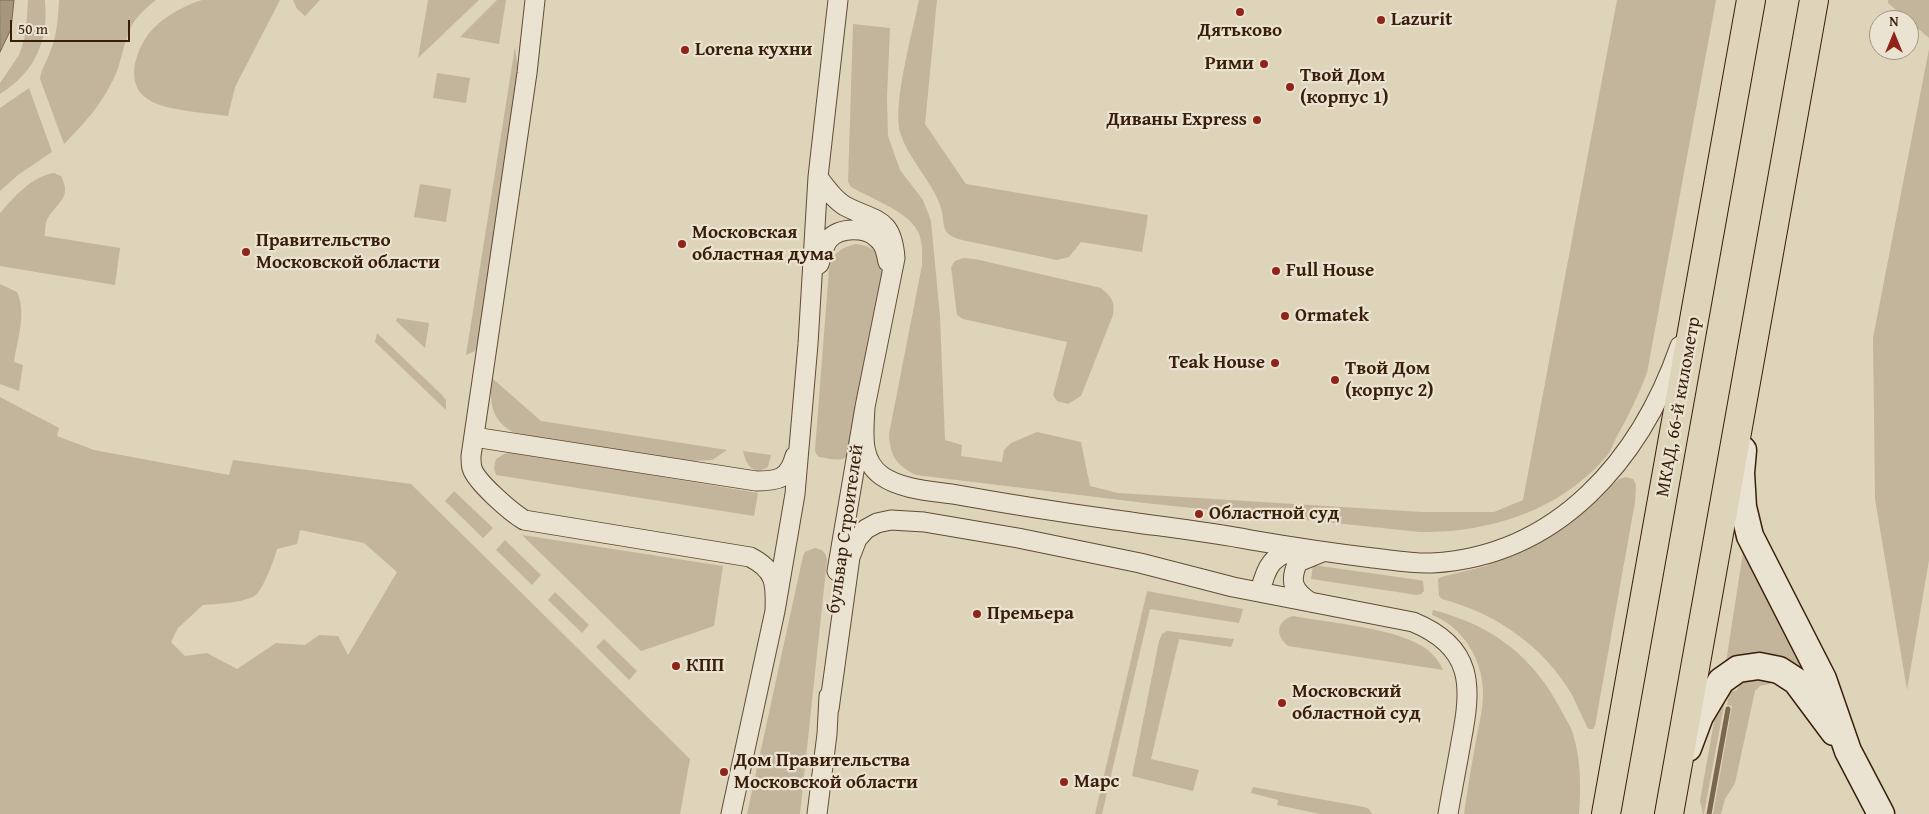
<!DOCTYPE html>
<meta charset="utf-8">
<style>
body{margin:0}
#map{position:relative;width:1929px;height:814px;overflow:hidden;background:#ded4ba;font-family:"Gentium Book Plus",serif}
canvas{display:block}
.north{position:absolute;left:1869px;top:10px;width:50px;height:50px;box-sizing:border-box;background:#eae3d2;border:1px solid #a49481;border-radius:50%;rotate:0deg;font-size:14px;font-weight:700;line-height:20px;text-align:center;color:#3a1e08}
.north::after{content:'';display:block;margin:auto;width:18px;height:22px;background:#8f2418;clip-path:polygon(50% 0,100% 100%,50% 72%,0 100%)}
.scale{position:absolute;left:10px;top:20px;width:120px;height:22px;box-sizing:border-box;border:2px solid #3a1e08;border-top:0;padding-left:6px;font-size:15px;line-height:18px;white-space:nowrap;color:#3a1e08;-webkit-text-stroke:4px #eae3d2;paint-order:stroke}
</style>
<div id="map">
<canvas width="1929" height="814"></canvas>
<div class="north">N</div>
<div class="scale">50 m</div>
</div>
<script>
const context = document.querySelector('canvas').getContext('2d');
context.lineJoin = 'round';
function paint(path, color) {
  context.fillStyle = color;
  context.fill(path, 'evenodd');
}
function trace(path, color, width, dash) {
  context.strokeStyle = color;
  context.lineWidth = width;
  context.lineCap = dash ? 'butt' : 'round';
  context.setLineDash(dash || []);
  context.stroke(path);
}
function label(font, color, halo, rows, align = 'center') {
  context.font = font + ' "Gentium Book Plus",serif';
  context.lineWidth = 4.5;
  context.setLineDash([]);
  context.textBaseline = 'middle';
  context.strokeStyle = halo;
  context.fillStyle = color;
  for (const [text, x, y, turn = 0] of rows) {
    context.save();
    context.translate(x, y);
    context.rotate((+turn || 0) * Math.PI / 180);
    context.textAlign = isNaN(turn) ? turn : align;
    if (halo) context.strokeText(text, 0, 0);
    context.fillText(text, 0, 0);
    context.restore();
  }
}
const green = new Path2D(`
 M 28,0 L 45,0 L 45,2 C 49,41 34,73 0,94 L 0,83 L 19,55 L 23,43 L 26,31 Z
 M 59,0 L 156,0 C 147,7 138,15 132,25 C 123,42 122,63 113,80 C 101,105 84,124 64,144 L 40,79 C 41,68 47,62 50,52 C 57,36 58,18 59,0 Z
 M 202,0 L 280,0 L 235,87 L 228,116 C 208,113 166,111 149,100 C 121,83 138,41 158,24 C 171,13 186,5 202,0 Z
 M 293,0 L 320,0 L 305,16 L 297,9 Z
 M 428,0 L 479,0 L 418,58 Z
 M 497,0 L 506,0 L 499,44 L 460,37 Z
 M 919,0 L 937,0 L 925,124 L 966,184 L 1148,215 L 1142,252 L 1081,242 L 1069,257 L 1057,260 L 962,240 C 937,233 947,224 940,205 C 932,182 909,159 901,135 C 891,108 913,31 919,0 Z
 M 1617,0 L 1716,0 L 1647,373 C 1638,396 1628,417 1616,438 C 1613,445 1610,453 1605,458 C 1559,511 1488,533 1420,532 L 1145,503 L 916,475 C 896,465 890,456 889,434 L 922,265 C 922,255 923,244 919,234 C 912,213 870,198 851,187 L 848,182 L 853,24 L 890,28 L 887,98 L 888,136 L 900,170 L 923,200 L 931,221 L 940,317 L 945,440 L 962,445 L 961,456 L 1002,462 L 1004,450 L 1011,443 L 1037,432 L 1081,442 L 1090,486 L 1118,493 L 1422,512 L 1494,512 L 1523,500 Z
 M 1888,0 L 1929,0 L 1929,38 L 1888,3 Z
 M 515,47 L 519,76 L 478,341 L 475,351 L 466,355 Z
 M 1929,49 L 1929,560 L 1907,690 L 1875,499 L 1873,338 Z
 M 437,73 L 470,78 L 466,103 L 433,98 Z
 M 29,88 L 52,152 L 18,175 L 0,191 L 0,108 Z
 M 54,173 L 61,176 C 74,201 52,204 46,223 C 45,227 45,232 45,236 L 120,248 L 115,285 L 0,266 L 0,213 C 14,197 32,176 54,173 Z
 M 420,184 L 451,189 L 446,222 L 414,217 Z
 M 856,244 C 876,247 880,253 882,272 L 849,453 C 845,464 828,458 819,457 L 816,454 L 815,450 L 829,269 C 833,253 840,248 856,244 Z
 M 963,258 L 975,259 L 1101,288 C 1112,297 1115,302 1113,315 L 1081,396 L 1068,404 L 1057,401 L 1053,395 L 1067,342 L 963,319 L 957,315 L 951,267 L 955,261 Z
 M 0,284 L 17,292 C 27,313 17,340 14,362 L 23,365 L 19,391 L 0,384 Z
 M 397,318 L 429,323 L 425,348 L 396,321 Z
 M 377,333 L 442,395 L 446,400 L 446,410 L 375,342 Z
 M 492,378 L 541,421 L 727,450 L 712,460 L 691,461 L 519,435 C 492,423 489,406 492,378 Z
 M 0,397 L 59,428 L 57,436 L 94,450 L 229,475 L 233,460 L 411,484 L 690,759 L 680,814 L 0,814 ZM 300,530 L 364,543 L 397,572 L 348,655 L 338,636 L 319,635 L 305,645 L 276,643 L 237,669 L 207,653 L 185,656 L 171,642 L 178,628 L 203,605 C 216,604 244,603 256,595 C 264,587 274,560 277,549 L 297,544 Z
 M 743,451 L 771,455 L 768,467 C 753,476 746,465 743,451 Z
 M 514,452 L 758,493 L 754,516 L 496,475 L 494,468 L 496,459 L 504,454 Z
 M 1626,477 L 1633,479 L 1636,485 L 1635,502 L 1595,726 L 1593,729 L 1589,729 L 1587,727 C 1582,716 1577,705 1572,695 C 1544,646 1495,613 1442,599 L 1439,596 L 1438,579 L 1441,577 L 1486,566 L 1545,538 L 1589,508 L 1619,479 Z
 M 454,491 L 493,528 L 483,538 L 445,501 Z
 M 522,535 L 723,566 L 714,626 L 641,651 Z
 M 505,540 L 541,575 L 532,585 L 496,550 Z
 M 1744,546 L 1813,679 C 1781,656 1765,644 1726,662 Z
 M 815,548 C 823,550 826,552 827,560 L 800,814 L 747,814 L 803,556 L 805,552 Z
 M 1313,565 L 1419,580 L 1423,581 L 1424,591 L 1421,594 L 1417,595 L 1311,579 Z
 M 1147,591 L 1243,609 L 1239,623 L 1150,609 L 1102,814 L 1095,814 Z
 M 555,592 L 589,625 L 582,633 L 548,600 Z
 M 1433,610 C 1492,625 1533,656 1561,710 C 1565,718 1571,726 1573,734 C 1581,760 1581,787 1579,814 L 1464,814 C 1467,791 1471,769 1475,746 C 1478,729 1483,711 1483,693 C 1483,660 1463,627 1432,615 Z
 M 1293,616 C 1330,623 1388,627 1420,645 C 1430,650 1439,660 1443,670 L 1288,646 C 1275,635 1276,621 1293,616 Z
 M 1167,631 L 1234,639 L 1231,647 L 1179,639 L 1151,759 L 1199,770 L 1193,791 L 1132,776 L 1159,641 L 1162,634 Z
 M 604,639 L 637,671 L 629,680 L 596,647 Z
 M 1771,676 L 1770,684 L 1760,686 L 1755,691 L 1735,783 L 1725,799 L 1721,814 L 1713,814 L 1732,706 L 1727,705 L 1730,690 L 1736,691 L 1745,677 Z
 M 1718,699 L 1725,700 L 1704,814 L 1703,814 L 1700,801 Z
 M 1253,787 L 1364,807 L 1369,809 L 1372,814 L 1320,814 L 1277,805 L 1278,800 L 1251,793 Z`);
const water = new Path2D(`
 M 0,0 L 14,0 L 11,29 L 0,52 Z`);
const stream = new Path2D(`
 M 1709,814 L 1728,709`);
const minor = new Path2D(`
 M 535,0 L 527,73 L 471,456 C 471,460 471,465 472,468 C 476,482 511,512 524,520 L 750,557 C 776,570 776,584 775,611
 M 818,177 C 825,187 835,200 845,206 C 876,222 892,217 895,258 L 865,407 L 837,571
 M 819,264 C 822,256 823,246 829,239 C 840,227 866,227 877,238 C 885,244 886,253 888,262
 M 865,407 C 864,431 859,460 882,476 C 902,490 934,491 958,495 C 1008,504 1059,512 1109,519 C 1156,526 1204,531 1251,540 C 1292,547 1332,553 1373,558 C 1392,560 1413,564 1432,563 C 1559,556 1641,458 1680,346
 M 474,437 L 756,481 C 778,481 789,479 795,456
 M 1260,592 C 1266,567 1272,553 1300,550
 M 1310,602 C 1293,591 1289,581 1298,562 L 1320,553
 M 829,709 L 850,557 L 857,539 L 866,529 L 877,523 L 891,520 L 924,522 L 1018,538 L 1140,563 L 1233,587 L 1413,622 C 1474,647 1472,686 1461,742 C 1457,766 1452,790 1448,814
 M 731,814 L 775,611 L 795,494 L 808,344 L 818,177 L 838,0
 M 817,814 L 827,734 L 829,696`);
const secondary = new Path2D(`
 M 1743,450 L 1741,473 L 1743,507 L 1750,536 L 1823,679 L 1848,751 L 1881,814
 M 1688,748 L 1700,716 L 1721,681 L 1738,669 L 1759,666 L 1779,670 L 1796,681 L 1834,732`);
const trunk = new Path2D(`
 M 1606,814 L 1751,0
 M 1669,814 L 1814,0`);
const markers = [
 [1240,12,5,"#8f2418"],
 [1381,20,5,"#8f2418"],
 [685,50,5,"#8f2418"],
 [1264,64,5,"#8f2418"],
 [1290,87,5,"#8f2418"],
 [1257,120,5,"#8f2418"],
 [682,244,5,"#8f2418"],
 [246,252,5,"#8f2418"],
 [1276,271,5,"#8f2418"],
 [1285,316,5,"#8f2418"],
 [1275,363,5,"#8f2418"],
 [1335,380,5,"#8f2418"],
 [1199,514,5,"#8f2418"],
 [977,614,5,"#8f2418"],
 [676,666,5,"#8f2418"],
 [1282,703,5,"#8f2418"],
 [724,772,5,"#8f2418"],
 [1064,782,5,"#8f2418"]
];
const poiNames = [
 ["Lazurit",1391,20],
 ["Дятьково",1240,31,"center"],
 ["Lorena кухни",695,50],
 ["Рими",1254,64,"right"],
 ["Твой Дом",1300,76],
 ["(корпус 1)",1300,98],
 ["Диваны Express",1247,120,"right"],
 ["Московская",692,233],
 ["областная дума",692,255],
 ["Правительство",256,241],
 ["Московской области",256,263],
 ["Full House",1286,271],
 ["Ormatek",1295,316],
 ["Teak House",1265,363,"right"],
 ["Твой Дом",1345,369],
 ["(корпус 2)",1345,391],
 ["Областной суд",1209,514],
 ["Премьера",987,614],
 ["КПП",686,666],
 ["Московский",1292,692],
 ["областной суд",1292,714],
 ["Дом Правительства",734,761],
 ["Московской области",734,783],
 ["Марс",1074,782]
];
const streetNames = [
 ["МКАД, 66-й километр",1679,407,-80],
 ["бульвар Строителей",846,529,-82]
];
paint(green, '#c2b59c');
paint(water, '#a6967d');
trace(water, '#7b664e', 1);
trace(stream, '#7b664e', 5);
trace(minor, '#634c34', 21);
trace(secondary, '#3a1e08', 29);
trace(trunk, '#3a1e08', 30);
trace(minor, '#eae3d2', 19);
trace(secondary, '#eae3d2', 26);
trace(trunk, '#ded4ba', 28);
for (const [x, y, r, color] of markers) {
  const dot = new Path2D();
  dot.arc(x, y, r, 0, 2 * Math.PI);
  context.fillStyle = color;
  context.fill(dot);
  trace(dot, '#eae3d2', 2);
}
label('bold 19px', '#3a1e08', '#eae3d2', poiNames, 'left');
label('19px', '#3a1e08', '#eae3d2', streetNames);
</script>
